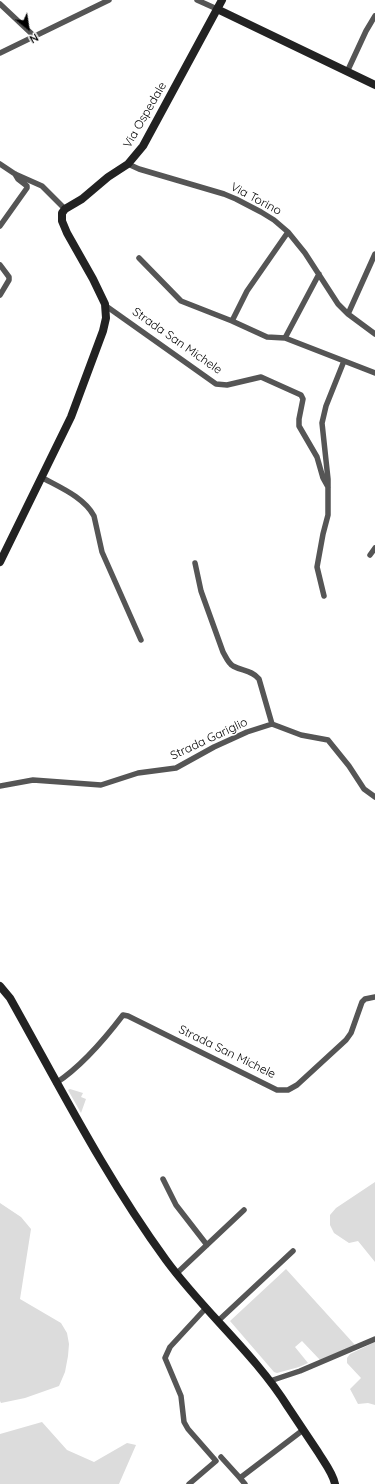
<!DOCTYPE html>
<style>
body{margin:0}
#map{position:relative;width:375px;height:1484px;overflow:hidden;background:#fff;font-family:Quicksand,sans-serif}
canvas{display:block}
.north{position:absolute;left:8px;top:8px;width:40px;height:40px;-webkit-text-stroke:3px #fff;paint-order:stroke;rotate:150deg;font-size:11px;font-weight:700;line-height:16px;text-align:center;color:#000}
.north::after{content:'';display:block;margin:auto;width:14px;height:18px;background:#000;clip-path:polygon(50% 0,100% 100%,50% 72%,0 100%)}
</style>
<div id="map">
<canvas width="375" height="1484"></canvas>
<div class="north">N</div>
</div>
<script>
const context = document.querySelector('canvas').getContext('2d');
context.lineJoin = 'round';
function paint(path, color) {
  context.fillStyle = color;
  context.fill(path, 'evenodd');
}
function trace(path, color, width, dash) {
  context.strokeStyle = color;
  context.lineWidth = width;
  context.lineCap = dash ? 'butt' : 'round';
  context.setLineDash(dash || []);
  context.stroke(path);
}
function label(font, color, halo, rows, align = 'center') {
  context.font = font + ' Quicksand,sans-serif';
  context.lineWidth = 3;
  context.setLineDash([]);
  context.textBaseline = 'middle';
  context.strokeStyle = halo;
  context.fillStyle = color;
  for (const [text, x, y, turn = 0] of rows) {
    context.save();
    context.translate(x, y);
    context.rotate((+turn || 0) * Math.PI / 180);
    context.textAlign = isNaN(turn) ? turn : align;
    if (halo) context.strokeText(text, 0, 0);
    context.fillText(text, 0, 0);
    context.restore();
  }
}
const green = new Path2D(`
 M 70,1089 L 83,1093 L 81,1097 L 86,1099 L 81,1113 L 68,1090 Z
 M 375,1182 L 375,1262 L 358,1241 L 349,1243 L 334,1233 L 330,1225 L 330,1215 L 336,1208 Z
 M 0,1203 L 21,1217 L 31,1229 L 20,1299 L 61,1323 L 67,1333 L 69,1344 L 68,1356 L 65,1372 L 59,1386 L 25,1398 L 1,1403 L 0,1401 Z
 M 286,1269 L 355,1345 L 320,1360 L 302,1341 L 295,1347 L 308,1363 L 299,1367 L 277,1373 L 274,1372 L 230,1321 Z
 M 375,1342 L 375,1405 L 368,1403 L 358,1404 L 350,1389 L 361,1378 L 347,1363 L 347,1358 L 350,1354 Z
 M 42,1422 L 67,1450 L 94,1462 L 127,1443 L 136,1445 L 119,1484 L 0,1484 L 0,1434 Z`);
const street = new Path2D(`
 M 197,0 L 217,9
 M 0,4 L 34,36
 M 0,53 L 109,0
 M 347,72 L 366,31 L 375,16
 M 0,164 L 15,174 L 42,186 L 65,209
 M 128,164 L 139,169 L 224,194 L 236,199 L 261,212 L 274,220 L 288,232 L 305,253 L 338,304 L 348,314 L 375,334
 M 0,226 L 27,188 L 27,186 L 18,179 L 15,174
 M 139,258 L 181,301 L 232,321 L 267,337 L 285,338 L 375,373
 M 0,265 L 9,277 L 9,280 L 0,295
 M 106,306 L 216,384 L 227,385 L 261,377 L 301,395 L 303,399 L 299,419 L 299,426 L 317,457 L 323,478 L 328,487
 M 348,314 L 375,254
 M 232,321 L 247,291 L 288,232
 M 285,338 L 319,274
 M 41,477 C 59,487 84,497 94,516 L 102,552 L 141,640
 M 370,555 L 375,548
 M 195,563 L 201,591 L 223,652 C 226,657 228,663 233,666 C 242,671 252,670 259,679 L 272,724
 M 324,596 L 317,567 L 323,534 L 328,515 L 328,479 L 322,423 L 326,406 L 344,361
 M 0,786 L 33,780 L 101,785 L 138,773 L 176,768 L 214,747 L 247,732 L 272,724 L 301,735 L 328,740 L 349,766 L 364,789 L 375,797
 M 56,1083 C 82,1066 104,1040 123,1015 L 128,1016 L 277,1090 L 288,1090 L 297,1085 L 346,1040 L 351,1033 L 362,1002 L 365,999 L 375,997
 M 163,1179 L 176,1205 L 207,1245
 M 176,1274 L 244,1210
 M 218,1321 L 293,1251
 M 270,1381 L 300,1371 L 375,1339
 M 221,1457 L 240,1478
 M 189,1484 L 216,1461 L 188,1429 L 184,1422 L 181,1396 L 165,1358 L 170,1347 L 206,1308
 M 245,1484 L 240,1478 L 303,1430`);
const secondary = new Path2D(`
 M 217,9 L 375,85
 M 0,562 L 71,417 L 103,331 L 106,318 L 105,304 L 93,279 L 67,233 L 62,221 L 62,213 L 65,209 L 82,199 L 108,177 L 128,164 L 143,146 L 222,0
 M 0,986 L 10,998 C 60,1087 106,1178 166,1260 C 204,1312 254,1353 288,1407 C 298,1422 308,1437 318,1452 C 324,1462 333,1473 335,1484`);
const streetNames = [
 ["Via Ospedale",145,115,-60],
 ["Via Torino",256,199,28],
 ["Strada San Michele",177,341,35],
 ["Strada Gariglio",209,739,-25],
 ["Strada San Michele",227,1052,26]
];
paint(green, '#dcdcdc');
trace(street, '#555', 5.5);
trace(secondary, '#222', 8);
label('12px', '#000', '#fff', streetNames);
</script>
